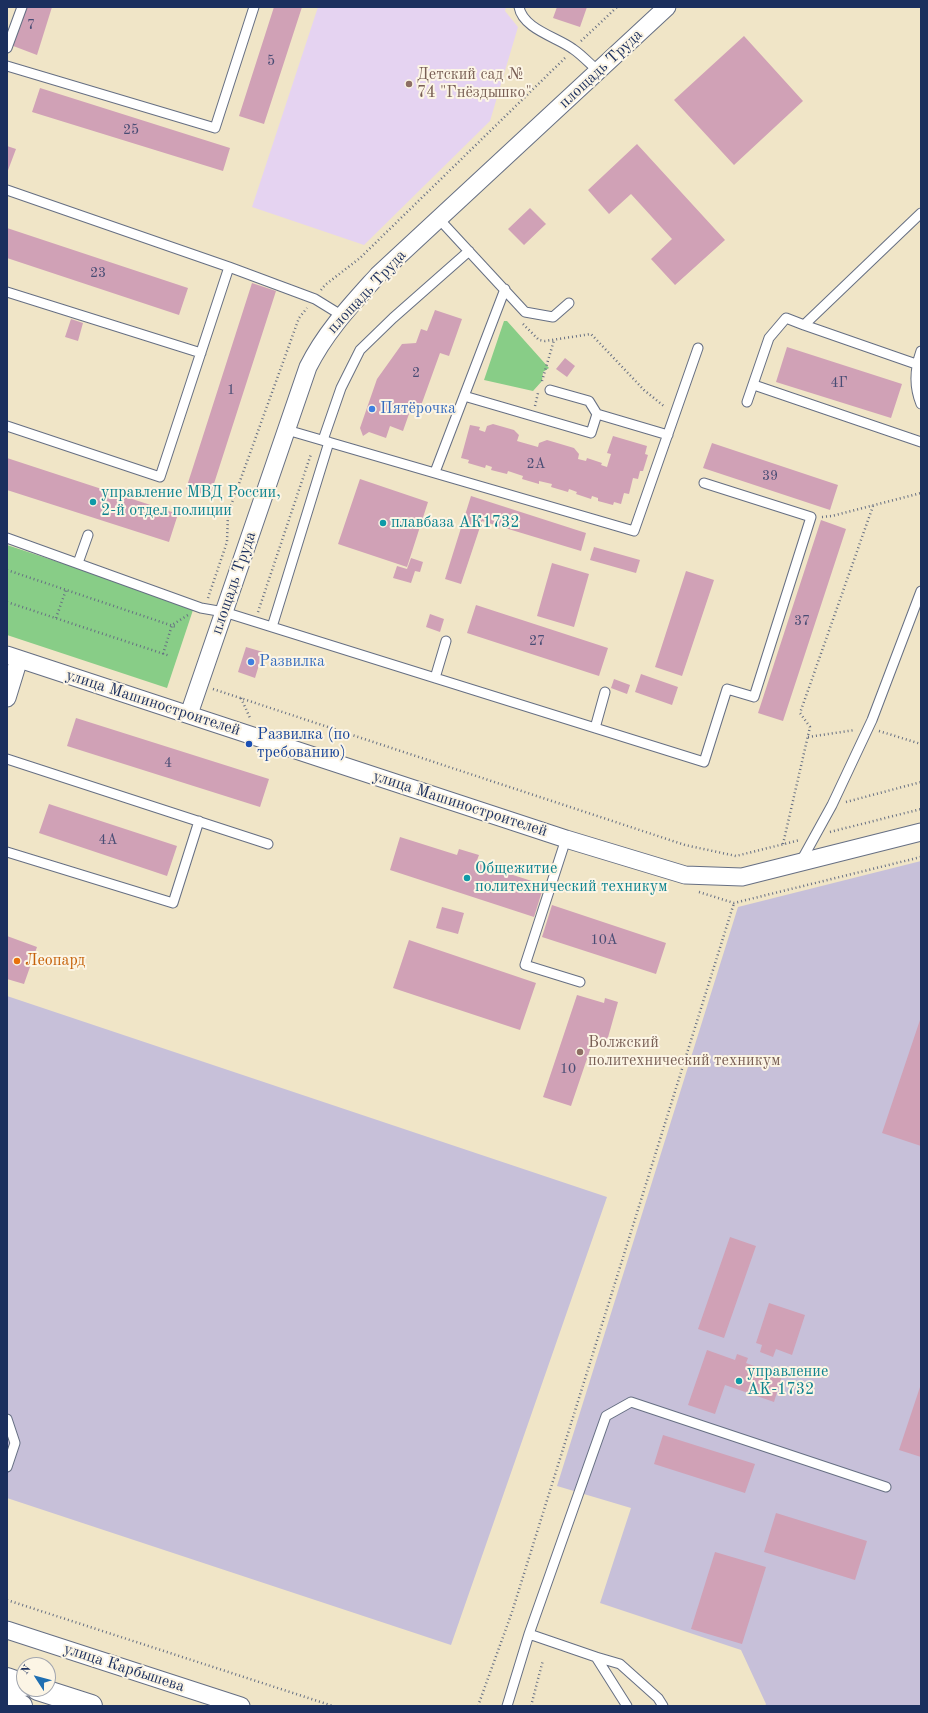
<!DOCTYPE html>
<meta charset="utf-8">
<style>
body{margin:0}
#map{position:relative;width:928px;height:1713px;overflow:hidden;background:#f0e5c7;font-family:"Old Standard TT",serif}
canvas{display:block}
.frame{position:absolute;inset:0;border:8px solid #1b2f5e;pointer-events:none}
.north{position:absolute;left:16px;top:1657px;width:40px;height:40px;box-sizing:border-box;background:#fcf5e5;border:1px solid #a2a6af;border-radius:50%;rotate:306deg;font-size:11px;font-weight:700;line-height:16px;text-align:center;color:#1b2f5e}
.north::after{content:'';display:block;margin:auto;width:14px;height:18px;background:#1f6fb2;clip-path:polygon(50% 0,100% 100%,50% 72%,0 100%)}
</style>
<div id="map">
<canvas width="928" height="1713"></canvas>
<div class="frame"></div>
<div class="north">N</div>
</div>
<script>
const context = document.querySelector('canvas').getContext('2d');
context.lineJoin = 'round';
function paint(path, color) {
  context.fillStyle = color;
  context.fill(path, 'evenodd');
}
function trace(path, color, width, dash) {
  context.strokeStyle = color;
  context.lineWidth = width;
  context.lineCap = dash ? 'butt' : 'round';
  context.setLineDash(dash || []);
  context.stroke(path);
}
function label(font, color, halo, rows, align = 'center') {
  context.font = font + ' "Old Standard TT",serif';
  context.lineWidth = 4;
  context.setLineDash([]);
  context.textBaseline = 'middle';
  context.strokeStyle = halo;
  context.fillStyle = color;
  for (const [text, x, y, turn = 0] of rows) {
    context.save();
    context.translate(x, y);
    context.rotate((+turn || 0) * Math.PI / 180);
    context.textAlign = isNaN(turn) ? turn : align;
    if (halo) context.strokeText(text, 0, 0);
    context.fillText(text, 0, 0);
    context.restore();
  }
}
const built = new Path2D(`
 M 318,7 L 506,7 L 505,11 L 518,27 L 490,121 L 364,245 L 252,207 Z`);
const industrial = new Path2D(`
 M 921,861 L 921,1706 L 765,1706 L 766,1704 L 741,1650 L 600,1603 L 631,1508 L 557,1486 L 738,907 Z
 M 7,996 L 607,1197 L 451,1645 L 7,1498 Z`);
const green = new Path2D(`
 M 504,321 L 507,321 L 549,368 L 543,372 L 542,381 L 533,391 L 484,380 Z
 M 7,545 L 194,607 L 167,688 L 7,635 Z`);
const building = new Path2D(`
 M 21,7 L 52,7 L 37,55 L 8,44 Z
 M 274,7 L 302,7 L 264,124 L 239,116 Z
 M 557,7 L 587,7 L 580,27 L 553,18 Z
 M 744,36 L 803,101 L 734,165 L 674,100 Z
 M 40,88 L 230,148 L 223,171 L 32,112 Z
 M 637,144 L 725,240 L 675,285 L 651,259 L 672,239 L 631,194 L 609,214 L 588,190 Z
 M 7,146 L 16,149 L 7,173 Z
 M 530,208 L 546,224 L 524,245 L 508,229 Z
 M 7,228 L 188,288 L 179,315 L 7,258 Z
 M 252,283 L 276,291 L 210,496 L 186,489 Z
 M 435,310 L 462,319 L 449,356 L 440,353 L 418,414 L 410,411 L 403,431 L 390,426 L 386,438 L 369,432 L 363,436 L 360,428 L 377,379 L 402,344 L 416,343 L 421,329 L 427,331 Z
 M 71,319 L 83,323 L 78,341 L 65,337 Z
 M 787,347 L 902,384 L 891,418 L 776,382 Z
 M 565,358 L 575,366 L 567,377 L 556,369 Z
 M 493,424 L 514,430 L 519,435 L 517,441 L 538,447 L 539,443 L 547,440 L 574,448 L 579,454 L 578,459 L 586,461 L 587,458 L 602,463 L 601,465 L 607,467 L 611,454 L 607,453 L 613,436 L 647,446 L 645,454 L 648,455 L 643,471 L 640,471 L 638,479 L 633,478 L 629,494 L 624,493 L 621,504 L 614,502 L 613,505 L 598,501 L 598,498 L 592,496 L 591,499 L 576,494 L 577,492 L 569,489 L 568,492 L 551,487 L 552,484 L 539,481 L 539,484 L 522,479 L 523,476 L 508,471 L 507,474 L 491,470 L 492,467 L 486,465 L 485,468 L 468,463 L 469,460 L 461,458 L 470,425 L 480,427 L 479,430 L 485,432 L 487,426 Z
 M 712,443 L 838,485 L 830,510 L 703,468 Z
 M 7,458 L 178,514 L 169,542 L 7,490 Z
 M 360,479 L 428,502 L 407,567 L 338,544 Z
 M 471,496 L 586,533 L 581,551 L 482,521 L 461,584 L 445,579 Z
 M 821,520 L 846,529 L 783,721 L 758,713 Z
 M 594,547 L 640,560 L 636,573 L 590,560 Z
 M 411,558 L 423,562 L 420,572 L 415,571 L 411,583 L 393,578 L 397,566 L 407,569 Z
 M 552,563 L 589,574 L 574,627 L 537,616 Z
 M 686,571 L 714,580 L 682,676 L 655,667 Z
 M 476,605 L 608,648 L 599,676 L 467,633 Z
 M 430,614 L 444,619 L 440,632 L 426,627 Z
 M 246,647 L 263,652 L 255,678 L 238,672 Z
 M 641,674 L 678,687 L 672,705 L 635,692 Z
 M 614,679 L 630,685 L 627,694 L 611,688 Z
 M 76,718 L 269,779 L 260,807 L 67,746 Z
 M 49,804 L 177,846 L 167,876 L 39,833 Z
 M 400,837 L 457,855 L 459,849 L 479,855 L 476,863 L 544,885 L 534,917 L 390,870 Z
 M 552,905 L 666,943 L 656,974 L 542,937 Z
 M 442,907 L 464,913 L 458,934 L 436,928 Z
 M 7,936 L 37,947 L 24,984 L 7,979 Z
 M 409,940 L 536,983 L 520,1030 L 393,988 Z
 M 577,995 L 604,1003 L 605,998 L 618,1002 L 607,1041 L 594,1038 L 571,1106 L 543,1097 Z
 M 921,1017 L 921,1146 L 882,1133 Z
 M 730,1237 L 756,1246 L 724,1338 L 698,1329 Z
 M 769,1303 L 805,1315 L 792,1355 L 776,1349 L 773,1357 L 760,1352 L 762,1345 L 756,1343 Z
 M 707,1350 L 735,1360 L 737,1354 L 748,1358 L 746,1363 L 782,1376 L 774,1402 L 725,1385 L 715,1414 L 688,1405 Z
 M 921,1384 L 921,1457 L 899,1450 Z
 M 663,1435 L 755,1464 L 745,1493 L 654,1464 Z
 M 776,1513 L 867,1541 L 855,1580 L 764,1552 Z
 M 715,1552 L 766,1567 L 742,1644 L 691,1629 Z`);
const path = new Path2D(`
 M 581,41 L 617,7
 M 321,290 L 325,285 L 360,258 L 565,58
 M 523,324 L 539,340 L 545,341 L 591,334 L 644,390 L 665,407
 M 542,381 L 554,340
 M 535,406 L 538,393
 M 822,517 L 832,516 L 921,493
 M 7,570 L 176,627
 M 208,598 L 227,542 L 228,514 L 299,318 L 307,308
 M 7,602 L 170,656
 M 258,612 L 311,454
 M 56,618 L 66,590
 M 163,654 L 172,625 L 188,615
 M 213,689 L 685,845 L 736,856 L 800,840
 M 241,698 L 250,718
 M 879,731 L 921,744
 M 808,737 L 855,730
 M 846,802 L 921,782
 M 830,832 L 921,809
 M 783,844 L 810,727 L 800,713 L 873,506
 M 699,892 L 734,903 L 921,857
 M 7,1600 L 333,1706
 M 478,1706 L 512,1612 L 734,903
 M 531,1706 L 543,1660`);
const service = new Path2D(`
 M 519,7 C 523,29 557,37 573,49 C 582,55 590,64 599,72
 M 7,48 L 22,7
 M 7,66 L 215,128 L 254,7
 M 7,190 L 229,267 L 315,299 L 341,315
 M 439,219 L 525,312 L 553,317 L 569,303
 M 7,292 L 201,353
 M 921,351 C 915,368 914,387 921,404
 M 916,364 L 804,325 L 921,213
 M 754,385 L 921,442
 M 550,390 L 589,401 L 597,414
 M 464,396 L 591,433 L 597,414 L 668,435
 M 747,402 L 769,338 L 786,318 L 804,325
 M 7,426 L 160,477 L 229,267
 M 287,430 L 634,531 L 698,348
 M 323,440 L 341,388 L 360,350 L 393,318 L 469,251
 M 435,472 L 505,289
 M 7,538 L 201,608 L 224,612 L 704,762 L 727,689 L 754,697 L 811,517 L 704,483
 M 78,563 L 88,535
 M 272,627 L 329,442
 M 435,678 L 446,641
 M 595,728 L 605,692
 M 7,759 L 268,844
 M 566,839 L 525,965 L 580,982
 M 7,852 L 173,903 L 199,821
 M 800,863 L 832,805 L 872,720 L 921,591
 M 7,1419 L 15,1443 L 7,1467
 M 529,1634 L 596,1657 L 627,1706
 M 596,1657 L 620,1664 L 658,1698 L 663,1706
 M 507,1706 L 529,1634 L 606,1416 L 631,1402 L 886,1487`);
const minor = new Path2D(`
 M 7,655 L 566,839 L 685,875 L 742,877 L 921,832
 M 7,698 L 19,659
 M 189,714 L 308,367 C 326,331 352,304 378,275 L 667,7
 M 7,1630 L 241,1706`);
const tertiary = new Path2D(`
 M 7,1679 L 24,1685
 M 38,1689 L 91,1706
 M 7,1701 L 21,1706`);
const markers = [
 [409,84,4,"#8d6e63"],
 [372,409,4,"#3f7fe0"],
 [93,502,4,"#0f9aa8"],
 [383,523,4,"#0f9aa8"],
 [251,662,4,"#3f7fe0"],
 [249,744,4,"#1a4fb4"],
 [467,878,4,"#0f9aa8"],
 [17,961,4,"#e8710a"],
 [580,1052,4,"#8d6e63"],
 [739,1381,4,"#0f9aa8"]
];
const numberNames = [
 ["7",31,25],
 ["5",271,61],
 ["25",131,130],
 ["23",98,273],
 ["2",416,373],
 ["4Г",839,383],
 ["1",231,390],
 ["2А",536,464],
 ["39",770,476],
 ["37",802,621],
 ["27",537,641],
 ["4",168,763],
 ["4А",108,840],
 ["10А",604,940],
 ["10",568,1069]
];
const streetNames = [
 ["площадь Труда",601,69,-43],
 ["площадь Труда",367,292,-47],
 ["площадь Труда",234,583,-71],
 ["улица Машиностроителей",153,703,18],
 ["улица Машиностроителей",460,804,18],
 ["улица Карбышева",124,1668,18]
];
const educationNames = [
 ["Детский сад №",417,75],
 ["74 \"Гнёздышко\"",417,93],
 ["Волжский",588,1043],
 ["политехнический техникум",588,1061]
];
const shopNames = [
 ["Пятёрочка",380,409],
 ["Развилка",259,662]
];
const cultureNames = [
 ["управление МВД России,",101,493],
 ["2-й отдел полиции",101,511],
 ["плавбаза АК1732",391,523],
 ["Общежитие",475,869],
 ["политехнический техникум",475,887],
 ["управление",747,1372],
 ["AK-1732",747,1390]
];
const transitNames = [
 ["Развилка (по",257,735],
 ["требованию)",257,753]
];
const foodNames = [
 ["Леопард",25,961]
];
paint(built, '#e5d3f1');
paint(industrial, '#c7c0d9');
paint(green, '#88cd87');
paint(building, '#d0a1b6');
trace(service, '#666f83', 11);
trace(minor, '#666f83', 19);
trace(tertiary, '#666f83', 24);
trace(path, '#666f83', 2.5, [1, 3]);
trace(service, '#fff', 9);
trace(minor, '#fff', 17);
trace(tertiary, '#fff', 22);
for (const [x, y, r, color] of markers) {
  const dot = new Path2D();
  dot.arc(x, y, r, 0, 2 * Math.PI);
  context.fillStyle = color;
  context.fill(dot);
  trace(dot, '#fcf5e5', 1.5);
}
label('14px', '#484c74', null, numberNames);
label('16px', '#1b2f5e', '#fcf5e5', streetNames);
label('16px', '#785e54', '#fcf5e5', educationNames, 'left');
label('16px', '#366cbe', '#fcf5e5', shopNames, 'left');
label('16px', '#0d838f', '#fcf5e5', cultureNames, 'left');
label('16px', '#164399', '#fcf5e5', transitNames, 'left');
label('16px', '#c56008', '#fcf5e5', foodNames, 'left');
</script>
